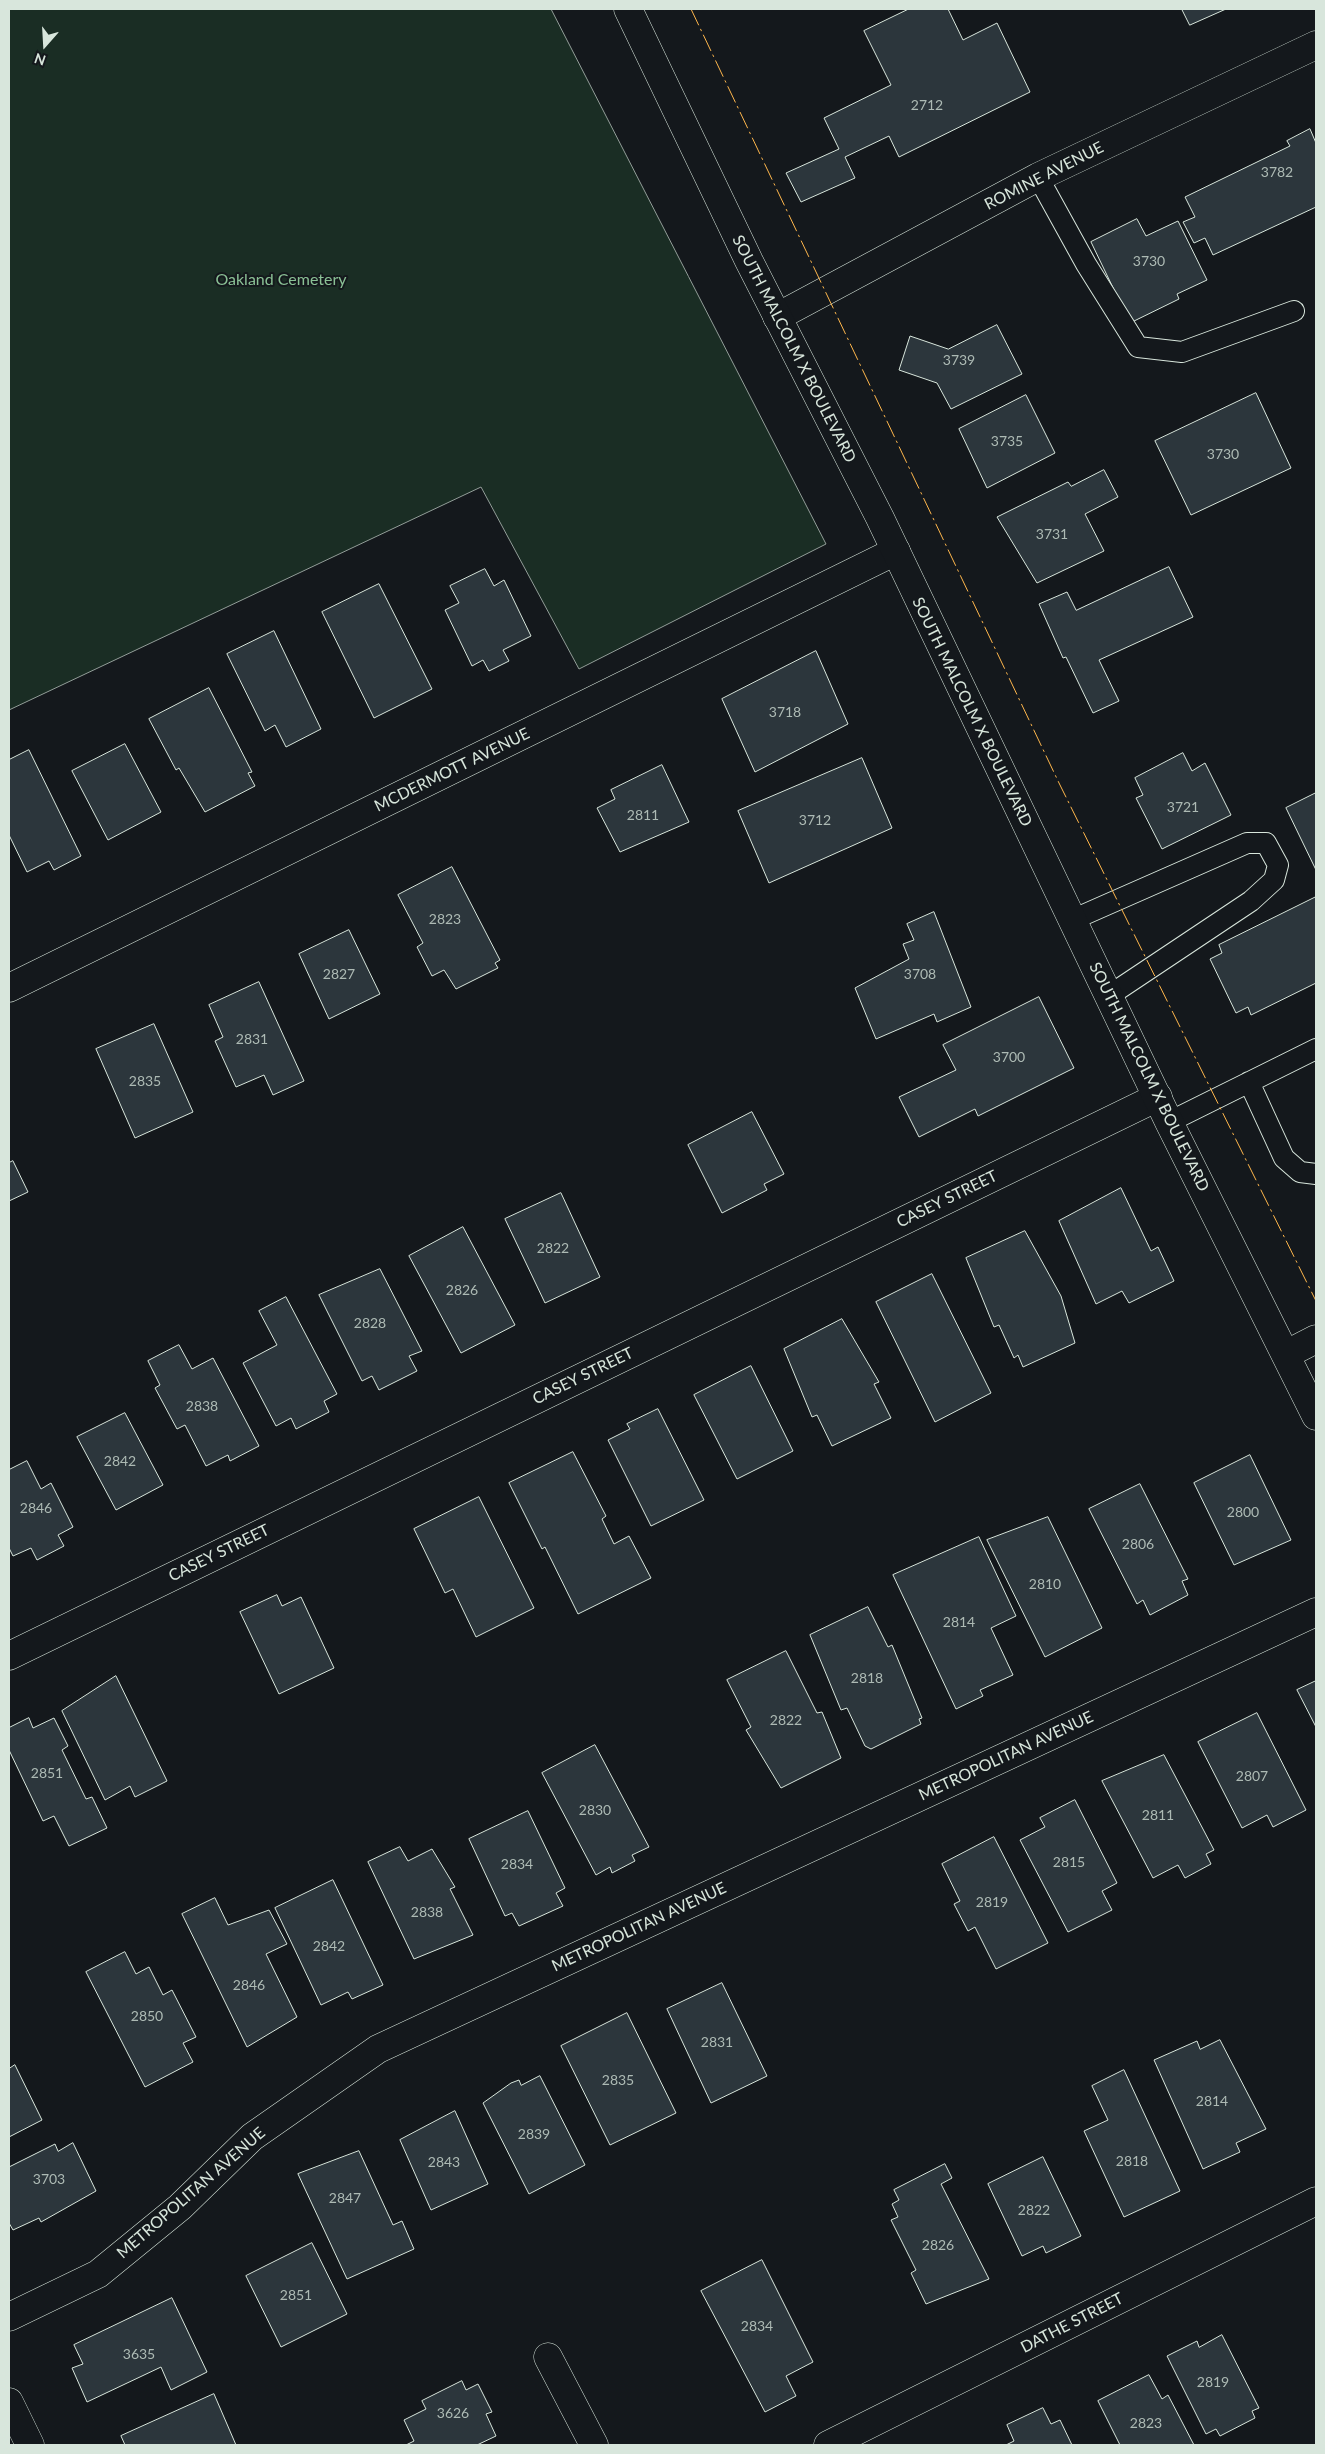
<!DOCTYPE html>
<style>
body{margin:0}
#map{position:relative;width:1325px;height:2454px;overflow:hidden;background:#14181c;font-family:Lato,sans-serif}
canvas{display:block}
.frame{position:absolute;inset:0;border:10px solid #d8e6dc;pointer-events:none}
.north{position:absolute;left:20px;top:20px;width:50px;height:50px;-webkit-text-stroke:4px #14181c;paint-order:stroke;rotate:199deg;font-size:14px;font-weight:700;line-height:20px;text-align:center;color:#d8e6dc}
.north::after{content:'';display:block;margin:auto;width:18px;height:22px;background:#d8e6dc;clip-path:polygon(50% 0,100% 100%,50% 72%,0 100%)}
</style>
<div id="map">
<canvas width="1325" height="2454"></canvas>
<div class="frame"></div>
<div class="north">N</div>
</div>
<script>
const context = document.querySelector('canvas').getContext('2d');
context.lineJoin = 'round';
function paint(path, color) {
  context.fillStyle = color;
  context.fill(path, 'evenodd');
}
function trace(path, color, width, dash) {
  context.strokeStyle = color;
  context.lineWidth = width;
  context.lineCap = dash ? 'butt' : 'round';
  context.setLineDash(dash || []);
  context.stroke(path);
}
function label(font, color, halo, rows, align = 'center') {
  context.font = font + ' Lato,sans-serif';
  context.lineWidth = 4;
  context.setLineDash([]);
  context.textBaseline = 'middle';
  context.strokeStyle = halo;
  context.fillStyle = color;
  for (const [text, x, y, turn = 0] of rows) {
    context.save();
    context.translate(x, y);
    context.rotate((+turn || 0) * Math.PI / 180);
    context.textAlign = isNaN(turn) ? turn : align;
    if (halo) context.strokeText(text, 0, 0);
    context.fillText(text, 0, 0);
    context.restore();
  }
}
const green = new Path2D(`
 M 9,9 L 551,9 L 826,544 L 579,669 L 481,487 L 9,710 Z`);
const building = new Path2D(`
 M 909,9 L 948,9 L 963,40 L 997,23 L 1030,92 L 899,157 L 889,136 L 845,157 L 855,178 L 801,202 L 786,173 L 839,149 L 824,118 L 891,85 L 864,31 Z
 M 1182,9 L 1226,9 L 1190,25 Z
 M 1310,129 L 1316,143 L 1316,207 L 1213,255 L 1205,238 L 1194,243 L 1183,222 L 1195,217 L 1185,197 L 1290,146 L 1287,141 Z
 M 1137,219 L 1146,236 L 1178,221 L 1207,280 L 1177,294 L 1179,299 L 1130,323 L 1091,242 Z
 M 997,325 L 1022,374 L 951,409 L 937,383 L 899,370 L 910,336 L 948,349 Z
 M 1256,393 L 1291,468 L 1191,515 L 1155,441 Z
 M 1026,395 L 1055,453 L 987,488 L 959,429 Z
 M 1104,470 L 1118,497 L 1085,514 L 1104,551 L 1037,583 L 997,517 L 1068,482 L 1071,486 Z
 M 1169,567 L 1193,617 L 1099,660 L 1119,701 L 1093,713 L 1066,657 L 1063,658 L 1039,604 L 1067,592 L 1076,610 Z
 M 485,569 L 494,586 L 504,580 L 531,636 L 503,650 L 509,661 L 489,671 L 483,660 L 472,666 L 445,610 L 459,603 L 450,586 Z
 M 379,584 L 432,689 L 374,718 L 322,612 Z
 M 274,631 L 321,729 L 286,747 L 275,725 L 265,731 L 227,654 Z
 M 816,651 L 848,724 L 755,772 L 722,699 Z
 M 209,688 L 252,772 L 248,773 L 255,786 L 205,812 L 179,768 L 176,770 L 149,719 Z
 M 125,744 L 161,812 L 108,840 L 72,771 Z
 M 29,750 L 81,856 L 54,870 L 49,861 L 27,872 L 9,835 L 9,760 Z
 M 1183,753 L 1192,771 L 1205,763 L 1231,815 L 1162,849 L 1136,798 L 1143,795 L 1135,778 Z
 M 862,758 L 892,828 L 769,883 L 738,811 Z
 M 662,765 L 689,822 L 620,852 L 597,808 L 615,799 L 611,790 Z
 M 1316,793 L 1316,870 L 1286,808 Z
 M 452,867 L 500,960 L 495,963 L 498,968 L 456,989 L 444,970 L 432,976 L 417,947 L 423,943 L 398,895 Z
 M 1316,897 L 1316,983 L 1251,1015 L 1248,1007 L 1236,1013 L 1210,959 L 1222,953 L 1219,945 Z
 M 934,912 L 971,1007 L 937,1022 L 934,1014 L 876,1039 L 855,988 L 909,959 L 903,944 L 914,940 L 907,924 Z
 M 349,930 L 380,994 L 329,1019 L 299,954 Z
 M 259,982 L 304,1081 L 273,1095 L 264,1075 L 236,1087 L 215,1041 L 223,1037 L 209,1005 Z
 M 1039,997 L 1074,1068 L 978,1116 L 975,1109 L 919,1137 L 899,1097 L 956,1070 L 943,1045 Z
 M 154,1024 L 193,1112 L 135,1138 L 96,1049 Z
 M 752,1112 L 784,1174 L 764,1184 L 767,1190 L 722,1213 L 688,1145 Z
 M 13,1161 L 28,1192 L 9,1201 L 9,1163 Z
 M 1121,1188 L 1151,1251 L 1158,1247 L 1174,1281 L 1129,1303 L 1122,1291 L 1096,1304 L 1059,1221 Z
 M 561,1193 L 600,1277 L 545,1303 L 505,1219 Z
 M 463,1227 L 515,1325 L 461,1353 L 409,1256 Z
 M 1025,1231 L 1061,1296 L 1075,1343 L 1023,1367 L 1018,1355 L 1014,1358 L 999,1325 L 994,1327 L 966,1258 Z
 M 380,1269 L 422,1351 L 409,1356 L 417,1371 L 379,1390 L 372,1376 L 362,1381 L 319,1295 Z
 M 932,1274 L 991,1393 L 935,1422 L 876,1302 Z
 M 286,1297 L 337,1394 L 324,1401 L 329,1412 L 296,1429 L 291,1418 L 276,1426 L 243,1363 L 277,1345 L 259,1311 Z
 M 842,1319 L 879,1382 L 874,1384 L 891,1418 L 832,1446 L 817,1415 L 812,1417 L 784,1349 Z
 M 179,1345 L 192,1369 L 213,1358 L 259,1446 L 230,1461 L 228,1455 L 206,1466 L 185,1425 L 177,1429 L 155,1388 L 160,1385 L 148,1361 Z
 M 751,1366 L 793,1451 L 737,1479 L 694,1395 Z
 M 658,1409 L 704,1500 L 651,1526 L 608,1440 L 630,1429 L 627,1424 Z
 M 125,1413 L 163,1485 L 116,1510 L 77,1437 Z
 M 573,1452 L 606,1516 L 602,1519 L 614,1544 L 629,1536 L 651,1578 L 578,1614 L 545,1547 L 542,1549 L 509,1483 Z
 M 1250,1455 L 1291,1540 L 1234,1565 L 1194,1483 Z
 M 27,1461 L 41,1489 L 51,1483 L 73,1527 L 58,1535 L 64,1546 L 37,1560 L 31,1548 L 13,1556 L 9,1548 L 9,1470 Z
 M 1140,1484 L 1188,1579 L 1182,1581 L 1188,1595 L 1150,1615 L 1143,1600 L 1137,1604 L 1089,1509 Z
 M 479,1497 L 534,1608 L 476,1637 L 453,1589 L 445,1593 L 414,1529 Z
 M 1048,1517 L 1102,1628 L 1045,1657 L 987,1540 Z
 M 979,1537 L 1016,1616 L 991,1628 L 1013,1675 L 980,1690 L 983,1696 L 956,1709 L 893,1575 Z
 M 277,1595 L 282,1606 L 301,1597 L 334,1668 L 279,1694 L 240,1612 Z
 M 868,1607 L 888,1647 L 892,1645 L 922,1718 L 919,1719 L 921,1724 L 871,1749 L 865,1746 L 847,1708 L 841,1710 L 810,1635 Z
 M 786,1651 L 817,1713 L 822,1712 L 841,1758 L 781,1788 L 746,1730 L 751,1727 L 727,1680 Z
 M 116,1676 L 167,1781 L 135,1797 L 130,1786 L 105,1800 L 62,1711 Z
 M 1316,1681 L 1316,1727 L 1297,1690 Z
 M 1257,1713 L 1306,1810 L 1273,1827 L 1267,1815 L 1242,1828 L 1198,1742 Z
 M 29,1718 L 33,1728 L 54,1718 L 68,1746 L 62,1750 L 86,1799 L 92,1797 L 107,1828 L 69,1846 L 54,1816 L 43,1821 L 9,1750 L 9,1728 Z
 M 595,1745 L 649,1847 L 632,1855 L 635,1861 L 612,1873 L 610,1867 L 596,1875 L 542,1773 Z
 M 1164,1755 L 1214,1850 L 1206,1854 L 1211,1864 L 1185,1878 L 1178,1865 L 1153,1878 L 1102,1781 Z
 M 1075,1800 L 1117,1883 L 1102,1891 L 1112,1910 L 1068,1932 L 1020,1840 L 1045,1827 L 1040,1818 Z
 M 528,1811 L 565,1888 L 556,1893 L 563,1906 L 519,1926 L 512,1913 L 505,1916 L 469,1839 Z
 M 994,1837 L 1048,1943 L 996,1969 L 975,1927 L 968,1931 L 954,1904 L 960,1901 L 942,1864 Z
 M 400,1847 L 408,1861 L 432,1849 L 455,1887 L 450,1889 L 473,1935 L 414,1959 L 368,1862 Z
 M 333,1880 L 383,1985 L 352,1999 L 348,1992 L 321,2005 L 275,1908 Z
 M 215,1898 L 228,1925 L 269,1910 L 287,1944 L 266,1954 L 297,2017 L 247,2047 L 182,1914 Z
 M 125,1952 L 136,1974 L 149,1967 L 163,1995 L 172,1990 L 196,2037 L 183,2043 L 193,2062 L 145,2087 L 86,1972 Z
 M 722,1983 L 767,2076 L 711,2103 L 667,2009 Z
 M 627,2013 L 676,2113 L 610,2145 L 561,2046 Z
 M 1220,2040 L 1266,2129 L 1236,2143 L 1240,2152 L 1203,2169 L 1154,2060 L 1197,2041 L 1200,2049 Z
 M 15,2065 L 42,2120 L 9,2137 L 9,2069 Z
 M 1124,2070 L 1180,2191 L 1124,2217 L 1084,2131 L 1108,2120 L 1092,2086 Z
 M 540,2076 L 585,2165 L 529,2194 L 483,2103 L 511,2083 L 519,2080 L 521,2085 Z
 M 455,2111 L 488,2184 L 431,2210 L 400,2140 Z
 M 73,2143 L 96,2191 L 41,2222 L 39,2218 L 13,2230 L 9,2223 L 9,2167 L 55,2144 L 58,2151 Z
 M 359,2151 L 393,2225 L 402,2221 L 414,2249 L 347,2279 L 298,2174 Z
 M 1043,2157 L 1081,2236 L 1046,2253 L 1043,2246 L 1022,2256 L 988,2184 Z
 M 945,2164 L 952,2178 L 941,2184 L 989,2279 L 926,2304 L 911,2273 L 916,2270 L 891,2220 L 898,2217 L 892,2204 L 899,2200 L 894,2190 Z
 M 312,2243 L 347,2314 L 281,2347 L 246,2276 Z
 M 762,2260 L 813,2362 L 786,2376 L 796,2396 L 765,2412 L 701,2291 Z
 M 172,2298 L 207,2372 L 171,2390 L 161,2367 L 87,2402 L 72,2368 L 83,2364 L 74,2345 Z
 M 1222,2335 L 1259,2408 L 1252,2411 L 1255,2418 L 1220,2436 L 1216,2429 L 1206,2434 L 1167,2356 L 1197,2341 L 1199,2347 Z
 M 1149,2375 L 1162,2399 L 1168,2395 L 1194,2445 L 1120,2445 L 1098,2401 Z
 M 462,2381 L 466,2390 L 478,2384 L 492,2412 L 486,2414 L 496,2436 L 477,2445 L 406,2445 L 414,2441 L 404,2420 L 426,2409 L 422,2401 Z
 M 214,2394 L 236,2445 L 125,2445 L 121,2436 Z
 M 1043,2408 L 1051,2424 L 1060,2420 L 1072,2445 L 1006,2445 L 1014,2441 L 1007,2425 Z`);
const service = new Path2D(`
 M 1038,177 L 1086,264 L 1138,347 L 1182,352 L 1294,311
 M 1072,920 L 1247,843 L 1266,843 L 1278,865 L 1274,880 L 1251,901 L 1110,995
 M 1249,1082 L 1284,1158 L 1300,1172 L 1316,1174
 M 1169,1122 L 1316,1049`);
const minor = new Path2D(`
 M 777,317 L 1038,177 L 1316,45
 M 9,988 L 896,551
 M 9,1656 L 1158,1097
 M 9,2317 L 98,2274 L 180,2207 L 252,2137 L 378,2049 L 1316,1612
 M 548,2357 L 594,2445
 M 9,2402 L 30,2445
 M 828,2445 L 1316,2201`);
const tertiary = new Path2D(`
 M 628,9 L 749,261 L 880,518 L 1169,1122 L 1316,1416
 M 1287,1354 L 1316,1339`);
const power = new Path2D(`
 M 691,9 L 1059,783 L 1316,1301`);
const numberNames = [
 ["2712",927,105],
 ["3782",1277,172],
 ["3730",1149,261],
 ["3739",959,360],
 ["3735",1007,441],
 ["3730",1223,454],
 ["3731",1052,534],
 ["3718",785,712],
 ["3721",1183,807],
 ["2811",643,815],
 ["3712",815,820],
 ["2823",445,919],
 ["2827",339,974],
 ["3708",920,974],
 ["2831",252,1039],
 ["3700",1009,1057],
 ["2835",145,1081],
 ["2822",553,1248],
 ["2826",462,1290],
 ["2828",370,1323],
 ["2838",202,1406],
 ["2842",120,1461],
 ["2846",36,1508],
 ["2800",1243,1512],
 ["2806",1138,1544],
 ["2810",1045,1584],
 ["2814",959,1622],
 ["2818",867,1678],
 ["2822",786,1720],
 ["2851",47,1773],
 ["2807",1252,1776],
 ["2830",595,1810],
 ["2811",1158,1815],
 ["2815",1069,1862],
 ["2834",517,1864],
 ["2819",992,1902],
 ["2838",427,1912],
 ["2842",329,1946],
 ["2846",249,1985],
 ["2850",147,2016],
 ["2831",717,2042],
 ["2835",618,2080],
 ["2814",1212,2101],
 ["2839",534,2134],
 ["2818",1132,2161],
 ["2843",444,2162],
 ["3703",49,2179],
 ["2847",345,2198],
 ["2822",1034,2210],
 ["2826",938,2245],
 ["2851",296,2295],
 ["2834",757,2326],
 ["3635",139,2354],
 ["2819",1213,2382],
 ["3626",453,2413],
 ["2823",1146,2423]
];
const streetNames = [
 ["ROMINE AVENUE",1044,176,-27],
 ["SOUTH MALCOLM X BOULEVARD",794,349,63],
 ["SOUTH MALCOLM X BOULEVARD",972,712,64],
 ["MCDERMOTT AVENUE",452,770,-26],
 ["SOUTH MALCOLM X BOULEVARD",1149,1077,64],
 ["CASEY STREET",947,1199,-26],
 ["CASEY STREET",583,1376,-26],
 ["CASEY STREET",219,1553,-26],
 ["METROPOLITAN AVENUE",1006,1756,-25],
 ["METROPOLITAN AVENUE",639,1927,-25],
 ["METROPOLITAN AVENUE",191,2193,-41],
 ["DATHE STREET",1072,2323,-27]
];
const parkNames = [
 ["Oakland Cemetery",281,280]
];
paint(green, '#1a2d24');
trace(green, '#939e99', 1);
paint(building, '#2c363c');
trace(building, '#d8e6dc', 1);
trace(service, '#d8e6dc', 22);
trace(minor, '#d8e6dc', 29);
trace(tertiary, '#d8e6dc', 29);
trace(service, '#14181c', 20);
trace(minor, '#14181c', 28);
trace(tertiary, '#14181c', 28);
trace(power, '#ffb74d', 1, [18, 4, 2.5, 4]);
label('14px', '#adbab4', null, numberNames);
label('16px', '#d8e6dc', '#14181c', streetNames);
label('16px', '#8ac095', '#14181c', parkNames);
</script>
